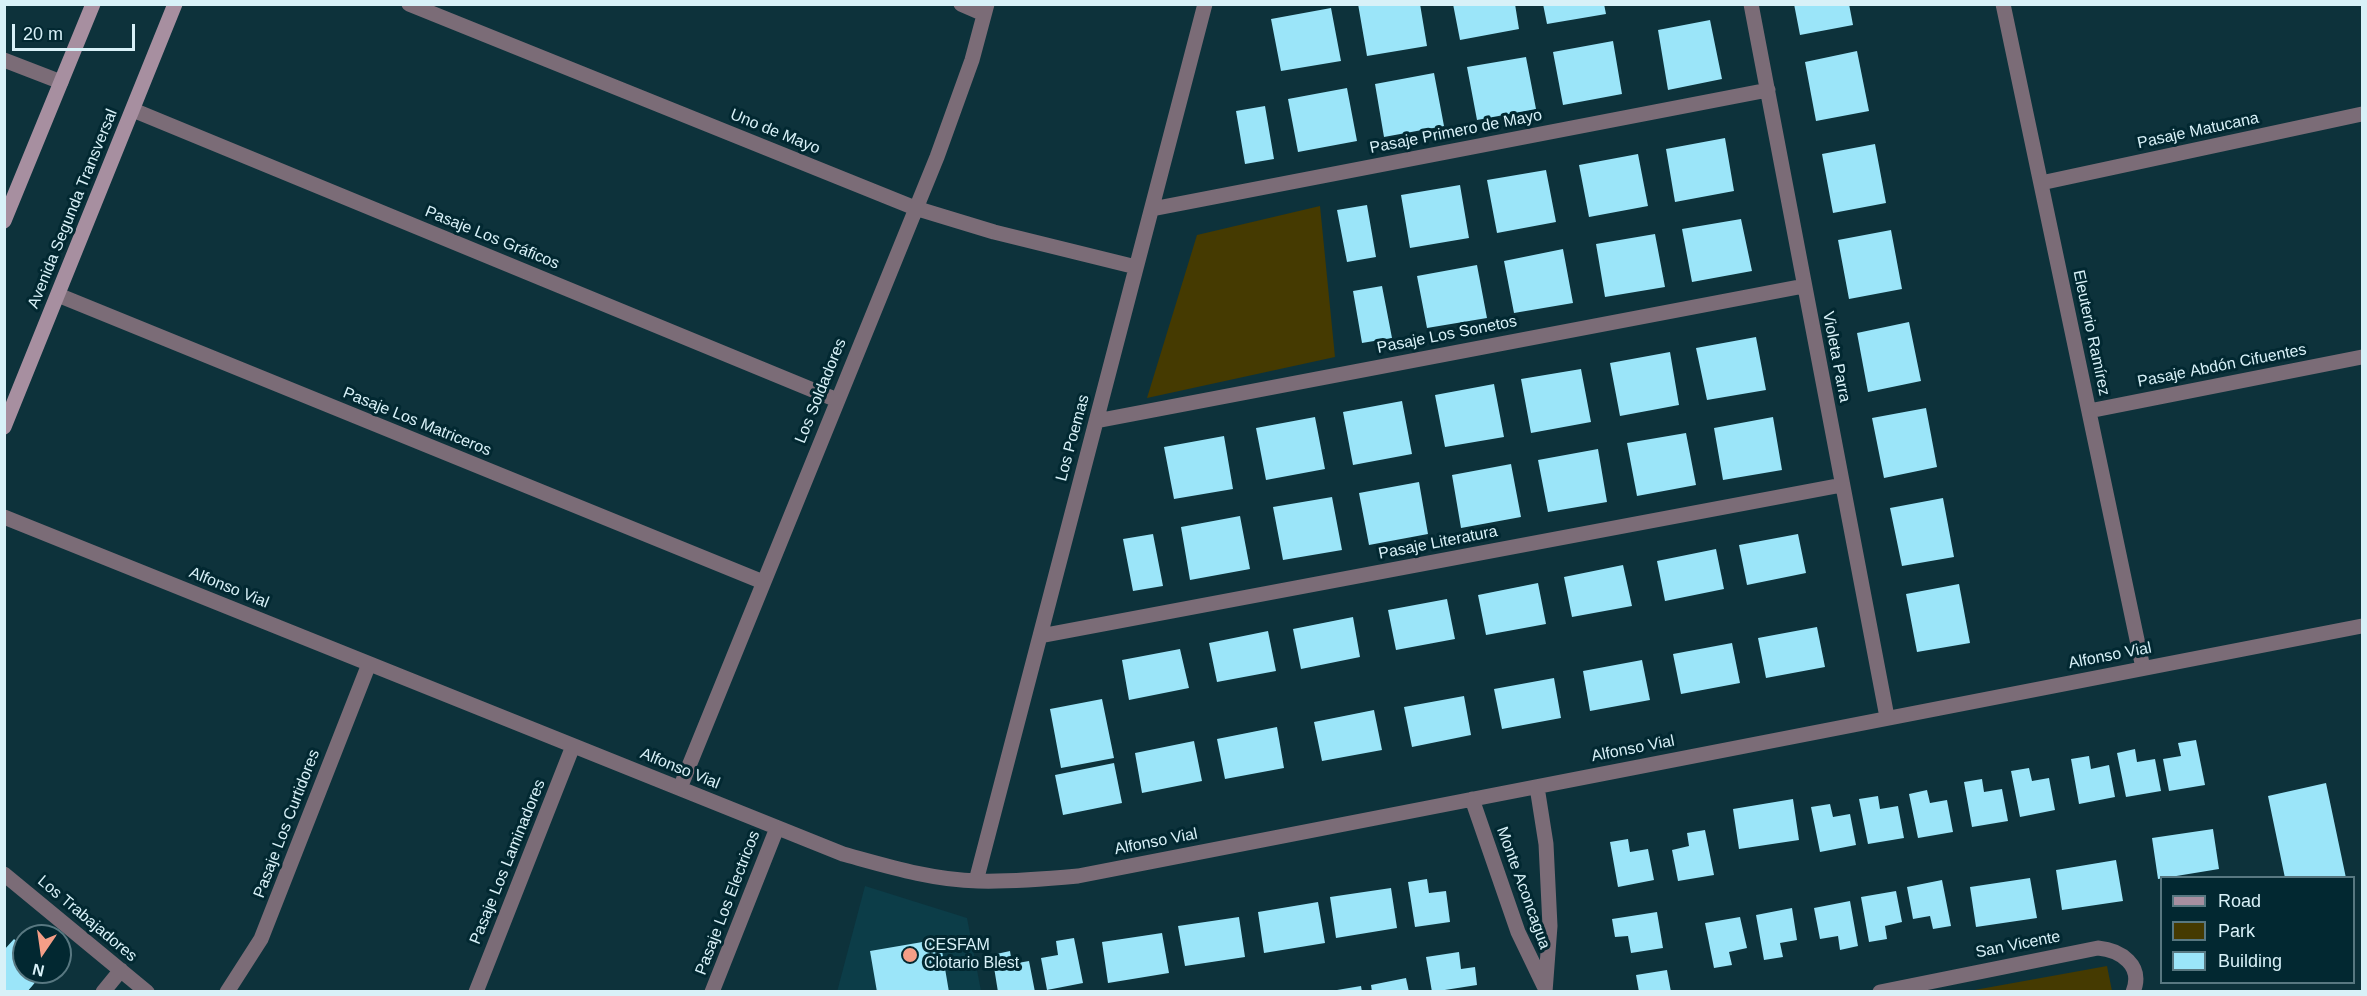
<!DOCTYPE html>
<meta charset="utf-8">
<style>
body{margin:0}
#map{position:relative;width:2367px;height:996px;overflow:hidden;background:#0d323b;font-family:Helvetica,sans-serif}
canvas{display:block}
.frame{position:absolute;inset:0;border:6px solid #d8f1f8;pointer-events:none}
.legend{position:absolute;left:2160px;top:876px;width:195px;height:108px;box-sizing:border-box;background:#022831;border:2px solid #587881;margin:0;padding:8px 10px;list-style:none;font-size:18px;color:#d8f1f8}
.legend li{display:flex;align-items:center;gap:12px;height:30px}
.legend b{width:30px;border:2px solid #587881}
.north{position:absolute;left:12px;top:924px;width:60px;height:60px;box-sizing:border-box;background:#022831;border:2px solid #587881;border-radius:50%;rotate:193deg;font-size:16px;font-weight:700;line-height:24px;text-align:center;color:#d8f1f8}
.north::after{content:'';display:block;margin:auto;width:21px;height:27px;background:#f49e87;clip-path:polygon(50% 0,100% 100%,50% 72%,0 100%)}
.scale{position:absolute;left:12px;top:24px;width:123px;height:27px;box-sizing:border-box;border:3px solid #d8f1f8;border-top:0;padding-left:8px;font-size:18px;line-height:21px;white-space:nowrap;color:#d8f1f8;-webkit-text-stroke:4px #022831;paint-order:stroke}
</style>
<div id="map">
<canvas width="2367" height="996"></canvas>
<div class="frame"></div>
<ul class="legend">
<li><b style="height:8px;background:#a78fa0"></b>Road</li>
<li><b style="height:16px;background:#453a01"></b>Park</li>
<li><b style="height:16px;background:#9be5f9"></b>Building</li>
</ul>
<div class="north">N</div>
<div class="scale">20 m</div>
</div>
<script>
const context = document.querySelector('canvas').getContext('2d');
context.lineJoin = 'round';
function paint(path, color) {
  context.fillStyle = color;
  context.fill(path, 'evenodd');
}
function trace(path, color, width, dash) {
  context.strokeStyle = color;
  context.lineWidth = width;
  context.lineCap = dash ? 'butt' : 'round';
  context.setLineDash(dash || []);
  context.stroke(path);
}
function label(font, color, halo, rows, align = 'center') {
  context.font = font + ' Helvetica,sans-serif';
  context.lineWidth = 6;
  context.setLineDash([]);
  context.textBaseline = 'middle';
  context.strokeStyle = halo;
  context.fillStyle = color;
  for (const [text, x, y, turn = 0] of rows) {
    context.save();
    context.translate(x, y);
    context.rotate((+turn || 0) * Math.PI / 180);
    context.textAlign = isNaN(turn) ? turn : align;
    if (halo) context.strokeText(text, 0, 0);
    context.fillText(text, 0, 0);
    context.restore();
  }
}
const built = new Path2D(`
 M 865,886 L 967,918 L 981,991 L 837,992 Z`);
const green = new Path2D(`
 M 1320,206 L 1335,357 L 1147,398 L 1197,235 Z
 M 2107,966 L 2112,991 L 1969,991 Z`);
const building = new Path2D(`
 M 1358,4 L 1420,4 L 1427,46 L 1367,56 Z
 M 1453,4 L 1515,4 L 1519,29 L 1460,40 Z
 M 1543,4 L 1604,4 L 1606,14 L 1547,24 Z
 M 1794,4 L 1849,4 L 1853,25 L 1800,35 Z
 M 1331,8 L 1341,61 L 1281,71 L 1271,19 Z
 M 1710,20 L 1722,79 L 1668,90 L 1658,30 Z
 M 1613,41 L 1622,94 L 1563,105 L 1553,52 Z
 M 1857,51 L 1869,111 L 1816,121 L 1805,62 Z
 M 1526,57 L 1536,109 L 1477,120 L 1467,67 Z
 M 1434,73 L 1444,126 L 1384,137 L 1375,84 Z
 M 1347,88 L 1357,141 L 1298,152 L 1288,99 Z
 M 1265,106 L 1274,159 L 1245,164 L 1236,111 Z
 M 1725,138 L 1734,191 L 1675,202 L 1666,149 Z
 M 1875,144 L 1886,203 L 1833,213 L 1822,154 Z
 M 1638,154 L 1648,206 L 1589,217 L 1579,165 Z
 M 1546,170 L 1556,222 L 1497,233 L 1487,180 Z
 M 1460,185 L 1469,238 L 1410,248 L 1401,195 Z
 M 1367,205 L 1376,257 L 1347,262 L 1337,210 Z
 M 1741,219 L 1752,271 L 1692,282 L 1682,229 Z
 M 1891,230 L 1902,289 L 1849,299 L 1838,240 Z
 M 1655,234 L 1665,287 L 1605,297 L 1596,244 Z
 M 1563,249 L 1573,303 L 1514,313 L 1504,261 Z
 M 1477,265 L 1487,318 L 1427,328 L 1417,276 Z
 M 1382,286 L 1392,338 L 1362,343 L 1353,291 Z
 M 1909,322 L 1921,381 L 1868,392 L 1857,333 Z
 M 1756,337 L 1766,390 L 1707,400 L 1696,348 Z
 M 1670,352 L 1679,405 L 1620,416 L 1610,363 Z
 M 1581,369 L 1591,422 L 1531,433 L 1521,379 Z
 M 1494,384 L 1504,437 L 1445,447 L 1435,395 Z
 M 1402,401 L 1412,454 L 1353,465 L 1343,412 Z
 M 1926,408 L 1937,467 L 1884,478 L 1872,418 Z
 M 1315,417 L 1325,469 L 1266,480 L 1256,428 Z
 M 1773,417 L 1782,470 L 1723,480 L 1714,428 Z
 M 1686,433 L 1696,485 L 1637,496 L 1627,443 Z
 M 1224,436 L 1233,489 L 1174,499 L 1164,447 Z
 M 1598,449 L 1607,502 L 1548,512 L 1538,460 Z
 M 1511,464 L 1521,517 L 1461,528 L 1452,475 Z
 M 1419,482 L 1428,534 L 1369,545 L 1359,493 Z
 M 1332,497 L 1342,550 L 1283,560 L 1273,507 Z
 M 1943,498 L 1954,557 L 1902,566 L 1890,508 Z
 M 1240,516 L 1250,569 L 1190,580 L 1181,527 Z
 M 1153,534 L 1163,586 L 1133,591 L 1123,539 Z
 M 1798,534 L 1806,573 L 1747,585 L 1739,545 Z
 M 1716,549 L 1724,589 L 1665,601 L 1657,561 Z
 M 1623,565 L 1632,606 L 1572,617 L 1564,577 Z
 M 1538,583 L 1546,624 L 1486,635 L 1478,595 Z
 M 1959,584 L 1970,643 L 1917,652 L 1906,594 Z
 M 1447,599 L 1455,639 L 1396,650 L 1388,610 Z
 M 1353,617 L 1360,657 L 1301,669 L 1293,629 Z
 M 1817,627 L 1825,667 L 1766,678 L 1758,638 Z
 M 1268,631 L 1276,671 L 1217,682 L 1209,643 Z
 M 1732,643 L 1740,683 L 1681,694 L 1673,654 Z
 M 1180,649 L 1189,688 L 1129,700 L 1122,660 Z
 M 1642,660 L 1650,700 L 1590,711 L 1583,671 Z
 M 1554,678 L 1561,718 L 1502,729 L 1494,689 Z
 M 1464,696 L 1471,735 L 1412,747 L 1404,707 Z
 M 1102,699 L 1114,758 L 1061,768 L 1050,709 Z
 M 1374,710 L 1382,750 L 1322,761 L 1314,722 Z
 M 1277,727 L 1284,768 L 1225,779 L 1217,739 Z
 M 2196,740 L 2205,785 L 2169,791 L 2163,759 L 2181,756 L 2178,743 Z
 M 1194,741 L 1202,781 L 1142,793 L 1135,753 Z
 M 2135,749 L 2137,762 L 2155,759 L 2161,791 L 2126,797 L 2117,753 Z
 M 2089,756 L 2091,769 L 2109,765 L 2115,797 L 2079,804 L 2071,759 Z
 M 1114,763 L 1122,803 L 1063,815 L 1055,775 Z
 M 2029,768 L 2032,781 L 2049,778 L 2055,810 L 2020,817 L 2011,771 Z
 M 1982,779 L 1984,792 L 2002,789 L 2008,821 L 1972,827 L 1964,782 Z
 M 2326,783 L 2346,878 L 2285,878 L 2268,796 Z
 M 1927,790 L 1930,803 L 1947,800 L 1953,832 L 1918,838 L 1909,794 Z
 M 1878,796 L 1880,809 L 1898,806 L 1904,838 L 1868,844 L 1859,799 Z
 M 1793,799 L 1799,840 L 1739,849 L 1733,809 Z
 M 1830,804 L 1833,817 L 1850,814 L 1856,845 L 1820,852 L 1811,807 Z
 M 2213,829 L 2219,869 L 2158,879 L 2152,838 Z
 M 1705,830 L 1714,875 L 1678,881 L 1672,850 L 1689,846 L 1687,833 Z
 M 1628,839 L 1630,852 L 1648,849 L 1654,880 L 1618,887 L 1610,842 Z
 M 2116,860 L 2123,901 L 2062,910 L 2056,870 Z
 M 2030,878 L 2037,918 L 1976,927 L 1970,887 Z
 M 1427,879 L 1429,893 L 1446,891 L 1450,922 L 1415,927 L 1408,882 Z
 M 1942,880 L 1951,926 L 1933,929 L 1930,916 L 1913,919 L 1907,887 Z
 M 1391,888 L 1397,928 L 1336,938 L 1330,897 Z
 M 1896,891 L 1902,922 L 1885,926 L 1887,939 L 1869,942 L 1861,897 Z
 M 1850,901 L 1858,946 L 1840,950 L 1838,936 L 1820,939 L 1814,908 Z
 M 1318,902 L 1325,943 L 1264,953 L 1258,912 Z
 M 1792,908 L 1797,940 L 1780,943 L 1783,957 L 1764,960 L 1756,915 Z
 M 1657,912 L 1663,948 L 1631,953 L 1628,936 L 1615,937 L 1612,919 Z
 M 1239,917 L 1245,957 L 1185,966 L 1178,926 Z
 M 1740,917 L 1747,948 L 1729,952 L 1732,965 L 1714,968 L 1705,923 Z
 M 1162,933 L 1169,973 L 1108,983 L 1102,942 Z
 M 1074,938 L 1083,983 L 1047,990 L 1041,958 L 1058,955 L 1056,941 Z
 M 14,939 L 24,948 L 24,972 L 44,972 L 27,992 L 4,992 L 4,950 Z
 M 940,939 L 949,992 L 877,992 L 870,951 Z
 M 1010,951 L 1012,964 L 1029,961 L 1035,992 L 998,992 L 992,955 Z
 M 1459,952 L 1461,969 L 1475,967 L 1477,985 L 1432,992 L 1426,957 Z
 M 1667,970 L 1671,992 L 1639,992 L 1636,975 Z
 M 1406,978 L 1409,992 L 1372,992 L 1371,985 Z
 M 1361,986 L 1362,992 L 1338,992 L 1337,990 Z`);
const street = new Path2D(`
 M 409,4 L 915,208 L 994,232 L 1136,267
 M 961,4 L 984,14
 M 1751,4 L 1887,717
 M 2003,4 L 2143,668
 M 4,60 L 61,82
 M 133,110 L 837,400
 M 2041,183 L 2362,114
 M 1152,209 L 1768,90
 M 58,295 L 763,582
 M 2089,411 L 2362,357
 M 1096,421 L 1804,286
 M 4,517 L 843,854 C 887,866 932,880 978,881 C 1011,882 1045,879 1078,876 L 2362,626
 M 1040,636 L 1842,485
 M 1537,787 L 1546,844 L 1550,926 L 1545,992
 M 680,788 L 937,157 L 972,60 L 987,4
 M 1472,799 L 1518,932 L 1544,986
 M 4,874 L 147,992
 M 976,881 L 1205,4
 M 103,992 L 121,970
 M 227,992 L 261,939 L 369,664
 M 476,992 L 573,746
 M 712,992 L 777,828
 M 1880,992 L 2098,948 C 2120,950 2144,965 2133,992`);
const secondary = new Path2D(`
 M 4,221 L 93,4
 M 4,427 L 175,4`);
const markers = [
 [910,955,8,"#f49e87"]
];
const streetNames = [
 ["Pasaje Matucana",2198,131,-12],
 ["Uno de Mayo",775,132,22],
 ["Pasaje Primero de Mayo",1456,132,-11],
 ["Avenida Segunda Transversal",73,209,-68],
 ["Pasaje Los Gráficos",492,238,22],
 ["Eleuterio Ramírez",2091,333,78],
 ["Pasaje Los Sonetos",1447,335,-11],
 ["Violeta Parra",1836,357,79],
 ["Pasaje Abdón Cifuentes",2222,366,-11],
 ["Los Soldadores",821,391,-68],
 ["Pasaje Los Matriceros",417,422,22],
 ["Los Poemas",1073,438,-75],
 ["Pasaje Literatura",1438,543,-11],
 ["Alfonso Vial",229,588,22],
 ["Alfonso Vial",2110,656,-11],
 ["Alfonso Vial",1633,749,-11],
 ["Alfonso Vial",680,769,22],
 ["Pasaje Los Curtidores",287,824,-69],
 ["Alfonso Vial",1156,842,-11],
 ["Pasaje Los Laminadores",508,862,-68],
 ["Monte Aconcagua",1523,888,70],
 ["Pasaje Los Electricos",728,903,-69],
 ["Los Trabajadores",87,919,40],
 ["San Vicente",2018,945,-11]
];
const poiNames = [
 ["CESFAM",924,946],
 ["Clotario Blest",924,964]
];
paint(built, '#0c3d48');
paint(green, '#453a01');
paint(building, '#9be5f9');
trace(street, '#7b6c77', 15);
trace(secondary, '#a78fa0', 15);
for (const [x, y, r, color] of markers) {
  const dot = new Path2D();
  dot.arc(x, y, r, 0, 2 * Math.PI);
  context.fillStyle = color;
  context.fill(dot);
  trace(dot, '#022831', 2);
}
label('16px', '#d8f1f8', '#022831', streetNames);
label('16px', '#d8f1f8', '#022831', poiNames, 'left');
</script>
